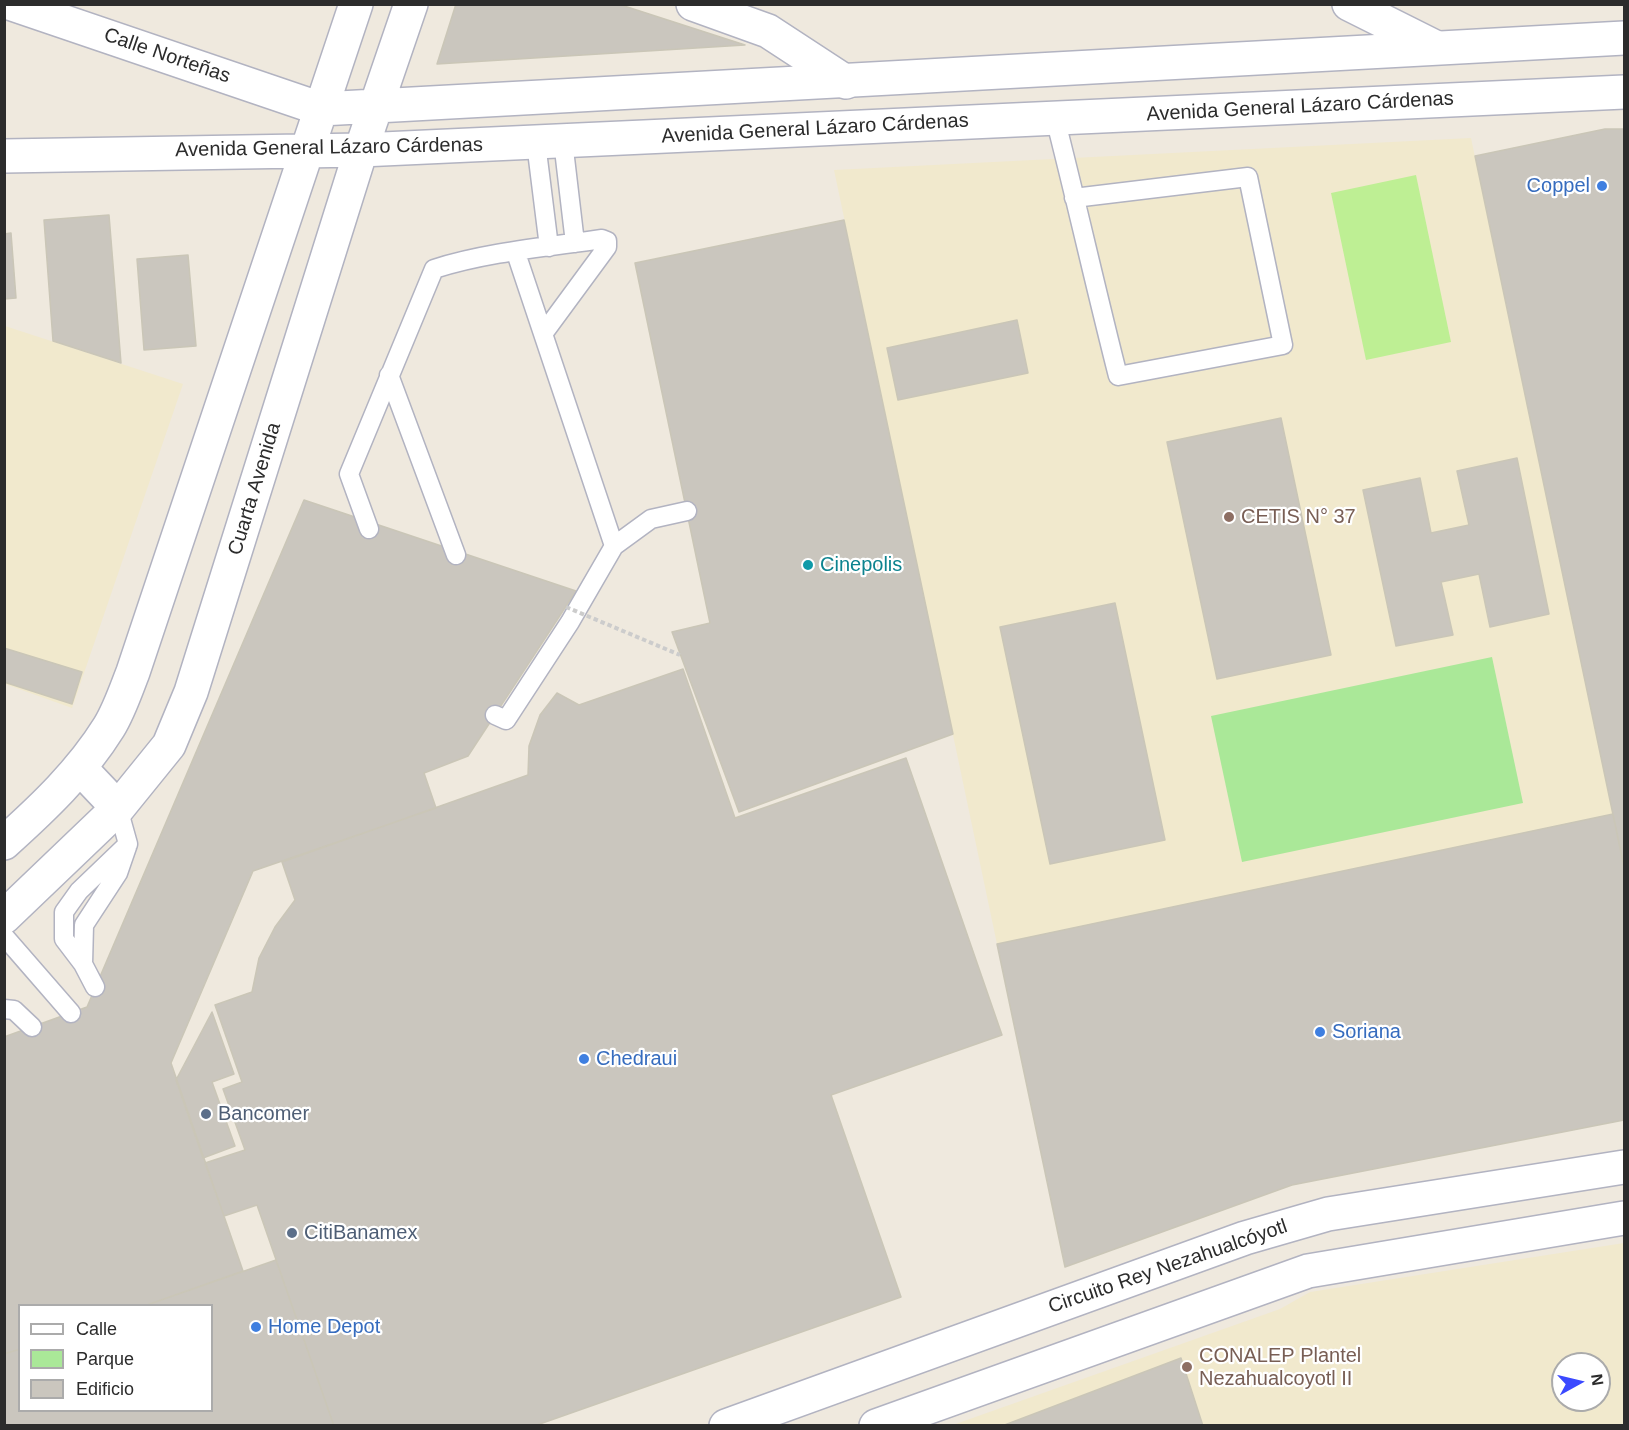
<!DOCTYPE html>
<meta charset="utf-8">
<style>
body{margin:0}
#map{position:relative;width:1629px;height:1430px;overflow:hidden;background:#efe9de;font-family:Arial,sans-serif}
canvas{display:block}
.frame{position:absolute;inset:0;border:6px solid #2c2c2c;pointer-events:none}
.legend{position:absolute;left:18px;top:1304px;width:195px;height:108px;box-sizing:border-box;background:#fff;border:2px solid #ababab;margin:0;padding:8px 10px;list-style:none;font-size:18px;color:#2c2c2c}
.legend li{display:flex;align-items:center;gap:12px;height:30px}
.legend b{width:30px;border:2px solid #ababab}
.north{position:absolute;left:1551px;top:1352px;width:60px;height:60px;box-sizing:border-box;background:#fff;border:2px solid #ababab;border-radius:50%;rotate:82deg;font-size:16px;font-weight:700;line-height:24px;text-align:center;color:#2c2c2c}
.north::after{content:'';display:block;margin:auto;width:21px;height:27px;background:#3b49ff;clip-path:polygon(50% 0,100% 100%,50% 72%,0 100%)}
</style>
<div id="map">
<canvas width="1629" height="1430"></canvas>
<div class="frame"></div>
<ul class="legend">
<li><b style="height:8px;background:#fff"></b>Calle</li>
<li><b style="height:16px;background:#aae898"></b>Parque</li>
<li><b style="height:16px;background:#cac6be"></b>Edificio</li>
</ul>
<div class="north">N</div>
</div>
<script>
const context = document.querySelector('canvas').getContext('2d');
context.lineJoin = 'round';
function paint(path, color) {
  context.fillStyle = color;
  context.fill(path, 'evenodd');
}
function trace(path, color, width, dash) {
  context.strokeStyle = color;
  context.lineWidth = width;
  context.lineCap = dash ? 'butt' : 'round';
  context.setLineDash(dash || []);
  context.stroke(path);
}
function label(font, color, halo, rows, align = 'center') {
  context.font = font + ' Arial,sans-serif';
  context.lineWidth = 4.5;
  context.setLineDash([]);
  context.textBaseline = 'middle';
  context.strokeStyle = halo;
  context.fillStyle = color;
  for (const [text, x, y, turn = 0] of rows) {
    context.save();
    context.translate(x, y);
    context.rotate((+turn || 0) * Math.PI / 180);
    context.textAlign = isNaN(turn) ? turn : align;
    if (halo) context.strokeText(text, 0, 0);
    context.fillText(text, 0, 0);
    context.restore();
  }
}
const education = new Path2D(`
 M 1471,138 L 1613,814 L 997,944 L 834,170 Z
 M 5,326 L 183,384 L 72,708 L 5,684 Z
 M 1624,1243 L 1624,1425 L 950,1426 L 1280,1309 L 1310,1292 ZM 1563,1364 L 1599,1364 L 1599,1400 L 1563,1400 Z`);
const green = new Path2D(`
 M 1492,657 L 1523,803 L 1242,862 L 1211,716 Z`);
const pitch = new Path2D(`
 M 1416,175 L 1451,342 L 1366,360 L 1331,193 Z`);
const building = new Path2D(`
 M 456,4 L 618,4 L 745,45 L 437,64 Z
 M 1605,129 L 1624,129 L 1624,867 L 1475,156 Z
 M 109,215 L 121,363 L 53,341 L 44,220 Z
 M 844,220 L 953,734 L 739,812 L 672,632 L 710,623 L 635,263 Z
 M 11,233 L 16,298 L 4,299 L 4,234 Z
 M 188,255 L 196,346 L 144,350 L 137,259 Z
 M 1017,320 L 1028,373 L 898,400 L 887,348 Z
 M 1281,418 L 1331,655 L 1217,679 L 1167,442 Z
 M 1517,458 L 1549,614 L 1490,627 L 1479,574 L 1441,582 L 1453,635 L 1396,646 L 1363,490 L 1420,478 L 1431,533 L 1469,525 L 1457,471 Z
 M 304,500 L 576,591 L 468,756 L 424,773 L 436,808 L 253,871 L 171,1063 L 243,1271 L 144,1306 L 20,1306 L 20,1349 L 4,1354 L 4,1037 L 87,1007 Z
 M 1115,603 L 1165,840 L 1050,864 L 1000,627 Z
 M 4,648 L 82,672 L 72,704 L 4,682 Z
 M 683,669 L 735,818 L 906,758 L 1002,1035 L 831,1095 L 901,1297 L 534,1426 L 334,1426 L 257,1205 L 224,1216 L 205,1163 L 245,1150 L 223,1089 L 242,1082 L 215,1005 L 252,992 L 259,958 L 275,927 L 295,900 L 282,862 L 528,775 L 529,746 L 540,715 L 557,693 L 579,705 Z
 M 1613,814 L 1624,867 L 1624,1120 L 1292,1185 L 1065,1267 L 997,944 Z
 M 212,1012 L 234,1074 L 212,1082 L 235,1146 L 203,1158 L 176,1080 Z
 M 276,1260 L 334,1426 L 4,1426 L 4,1354 L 20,1349 L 20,1410 L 212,1410 L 212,1306 L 144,1306 Z
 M 1181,1358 L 1203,1426 L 1002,1426 Z`);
const lane = new Path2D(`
 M 1055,118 C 1077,204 1096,290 1118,376 L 1283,345 L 1248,177 L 1074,198
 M 563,141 L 575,243
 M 536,143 L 549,247
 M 516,253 L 614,546
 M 389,375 L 456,555
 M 369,529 L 349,474 L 434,269 C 487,252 547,247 602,239 L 607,241 L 607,247 L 543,334
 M 495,715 L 506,720 L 570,622 L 614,546 L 651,519 L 687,511
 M 4,936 L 71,1013
 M 83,964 L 84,925 L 118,873 L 128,844 L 118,808
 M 95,987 L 83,964 L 64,939 L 64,912 L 79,891 L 128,844
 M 4,1009 L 14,1010 L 32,1027`);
const street = new Path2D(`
 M 693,4 L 768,31 L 846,82
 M 1349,4 L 1435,47
 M 726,1426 L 1245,1238 L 1328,1214 L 1624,1167
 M 876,1426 L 1308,1271 L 1624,1218`);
const secondary = new Path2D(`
 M 12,4 L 321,109 L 1624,38
 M 4,156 L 361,150 L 1624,92
 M 80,768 L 118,808
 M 4,843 C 43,808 81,772 109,727 C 119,711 126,690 133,672 L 356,4
 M 4,917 L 118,808 L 169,745 L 191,692 L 361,150 L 411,4`);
const pathBridge = new Path2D(`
 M 566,607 L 680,655`);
const markers = [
 [1602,186,6,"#3f7fe0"],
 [1229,517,6,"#8d6e63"],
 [808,565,6,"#0f9aa8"],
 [1320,1032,6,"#3f7fe0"],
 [584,1059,6,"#3f7fe0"],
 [206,1114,6,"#5c6f8a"],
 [292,1233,6,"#5c6f8a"],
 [256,1327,6,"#3f7fe0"],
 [1187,1367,6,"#8d6e63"]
];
const streetNames = [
 ["Calle Norteñas",167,56,19],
 ["Avenida General Lázaro Cárdenas",1300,107,-3],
 ["Avenida General Lázaro Cárdenas",815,129,-3],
 ["Avenida General Lázaro Cárdenas",329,148,-1],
 ["Cuarta Avenida",255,489,-73],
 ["Circuito Rey Nezahualcóyotl",1168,1267,-19]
];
const shopNames = [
 ["Coppel",1590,186,"right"],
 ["Soriana",1332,1032],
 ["Chedraui",596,1059],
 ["Home Depot",268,1327]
];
const educationNames = [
 ["CETIS N° 37",1241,517],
 ["CONALEP Plantel",1199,1356],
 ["Nezahualcoyotl II",1199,1379]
];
const cultureNames = [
 ["Cinepolis",820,565]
];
const serviceNames = [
 ["Bancomer",218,1114],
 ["CitiBanamex",304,1233]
];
paint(education, '#f1e9cd');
paint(green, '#aae898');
paint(pitch, '#beef94');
paint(building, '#cac6be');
trace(building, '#cac6b7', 1.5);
trace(lane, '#b2b3c1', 21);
trace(street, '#b2b3c1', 36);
trace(secondary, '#b2b3c1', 36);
trace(lane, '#fff', 18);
trace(street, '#fff', 33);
trace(secondary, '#fff', 33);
trace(pathBridge, '#ccc', 4, [4.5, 3]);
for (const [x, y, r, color] of markers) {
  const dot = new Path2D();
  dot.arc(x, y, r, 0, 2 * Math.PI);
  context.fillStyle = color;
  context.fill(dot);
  trace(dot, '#fff', 2);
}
label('20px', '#2c2c2c', '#fff', streetNames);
label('20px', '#366cbe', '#fff', shopNames, 'left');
label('20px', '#785e54', '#fff', educationNames, 'left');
label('20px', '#0d838f', '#fff', cultureNames, 'left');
label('20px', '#4e5e75', '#fff', serviceNames, 'left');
</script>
